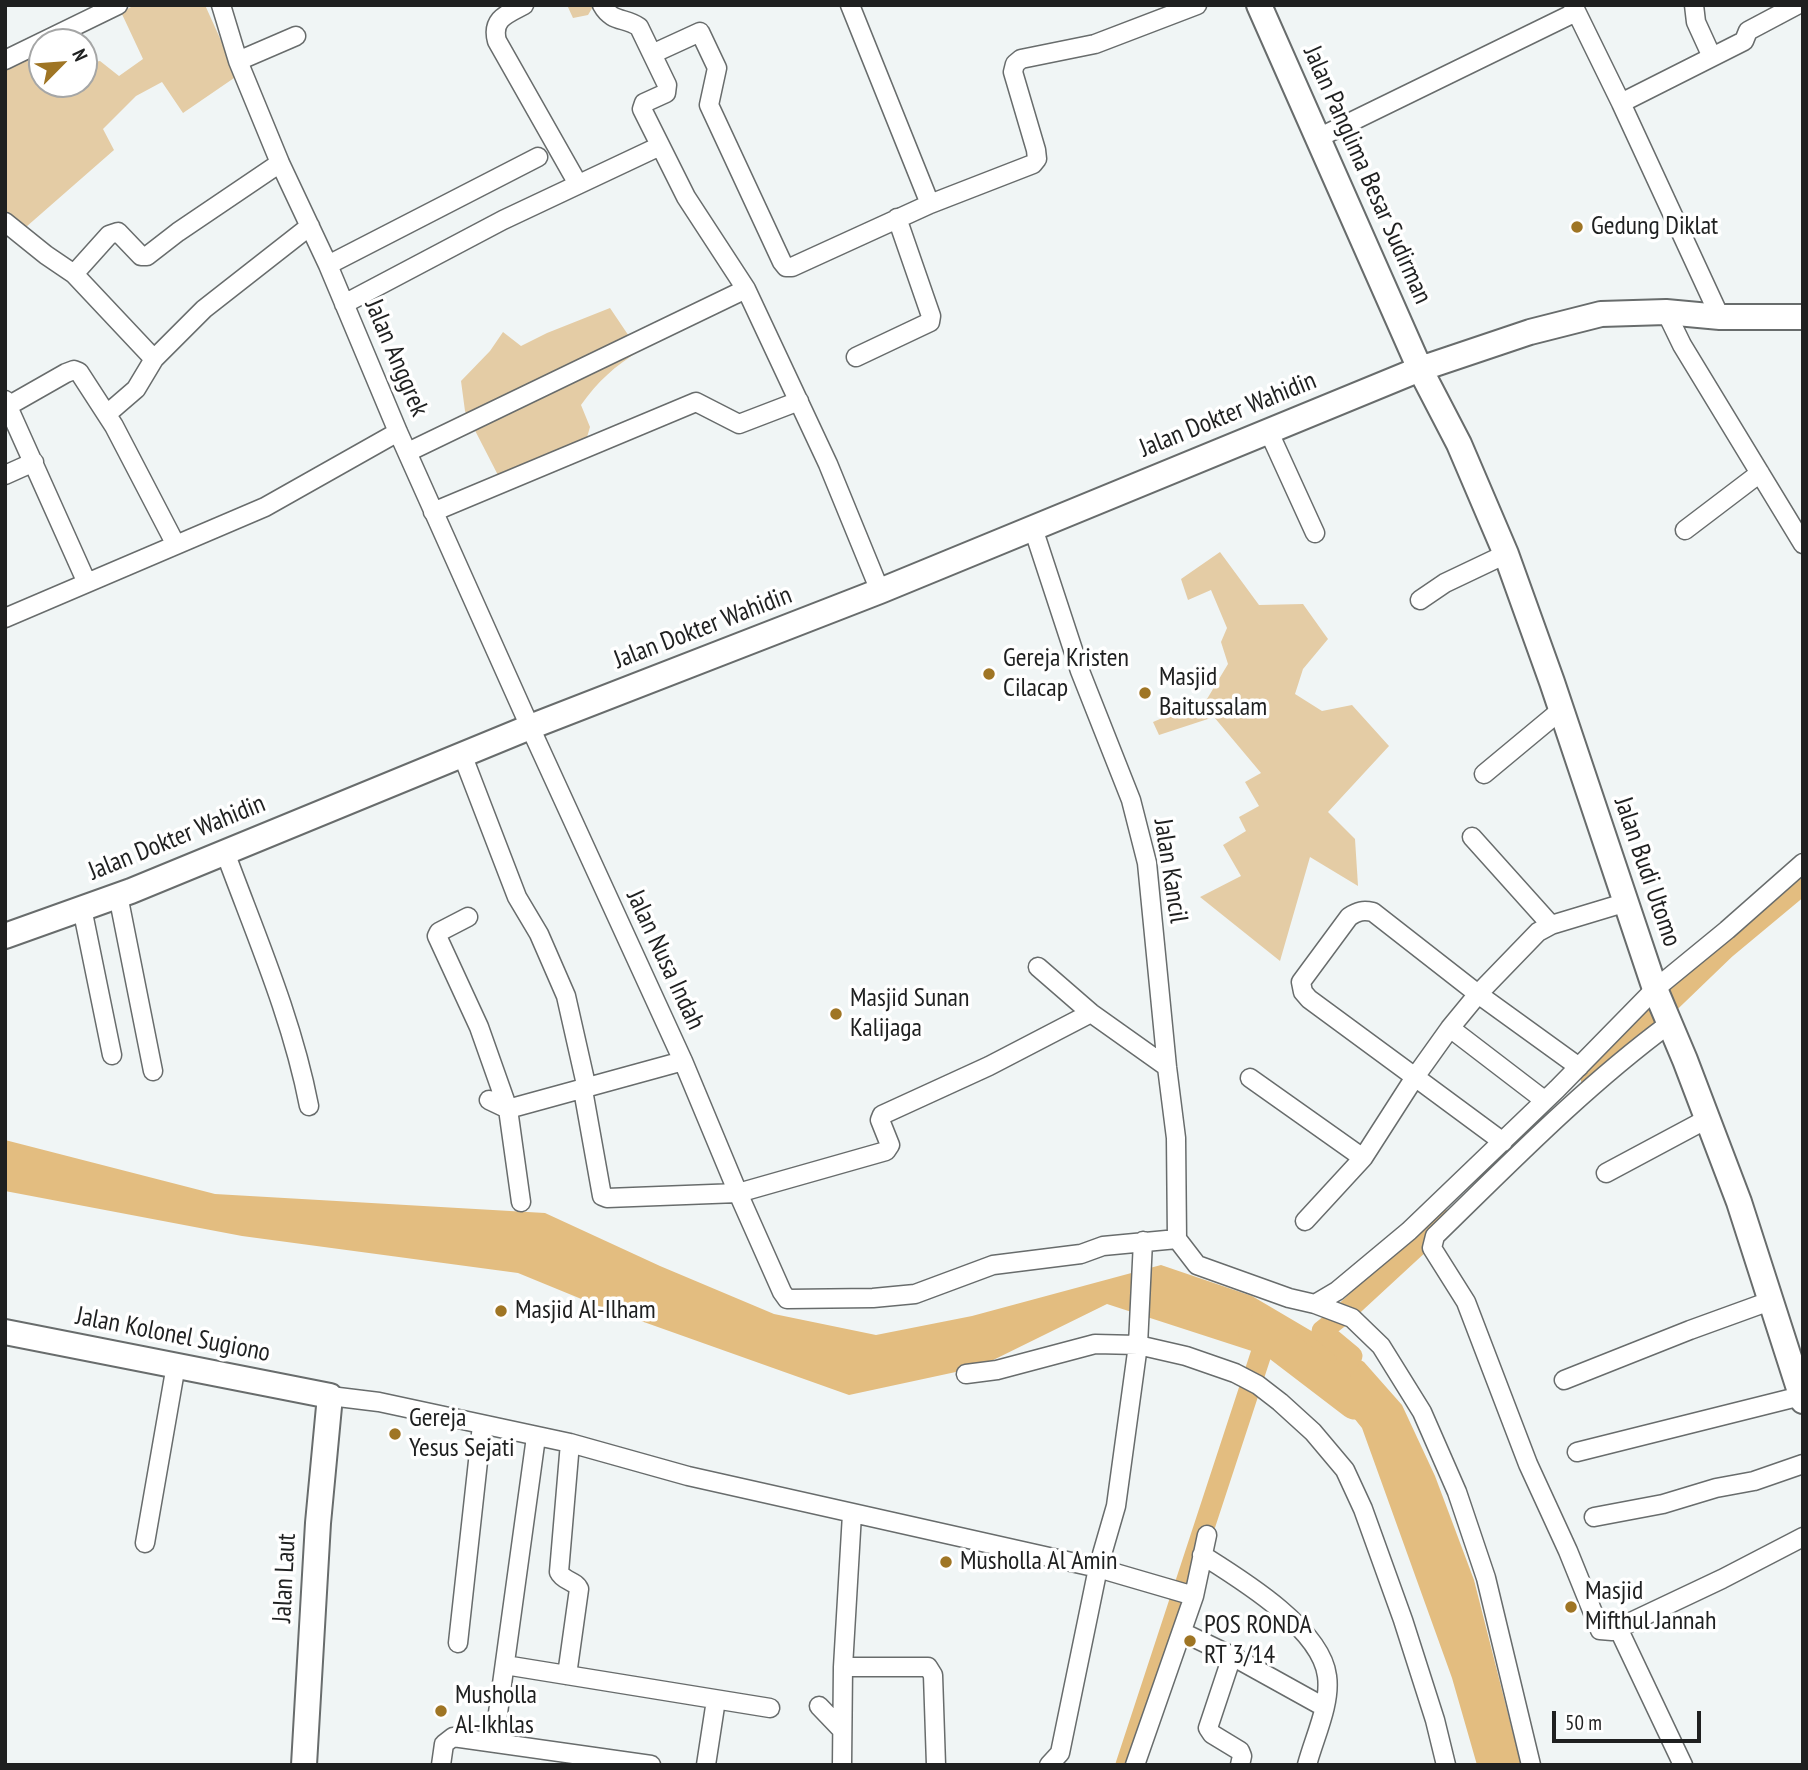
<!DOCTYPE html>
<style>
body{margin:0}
#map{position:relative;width:1808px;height:1770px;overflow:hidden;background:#f0f5f5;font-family:"PT Sans Narrow",sans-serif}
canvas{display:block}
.frame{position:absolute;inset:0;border:7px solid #1f2020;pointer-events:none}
.north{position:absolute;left:28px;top:28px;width:70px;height:70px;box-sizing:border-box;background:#fff;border:2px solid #a5a6a6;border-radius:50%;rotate:65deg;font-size:19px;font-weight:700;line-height:28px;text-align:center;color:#1f2020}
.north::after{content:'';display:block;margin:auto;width:24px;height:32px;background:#9f7524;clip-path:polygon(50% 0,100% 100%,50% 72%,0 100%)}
.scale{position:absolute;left:1552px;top:1711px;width:149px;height:32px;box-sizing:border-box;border:4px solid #1f2020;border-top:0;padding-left:9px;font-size:21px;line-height:24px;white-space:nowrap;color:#1f2020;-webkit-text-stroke:5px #fff;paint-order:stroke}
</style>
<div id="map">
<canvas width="1808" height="1770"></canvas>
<div class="frame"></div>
<div class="north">N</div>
<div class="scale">50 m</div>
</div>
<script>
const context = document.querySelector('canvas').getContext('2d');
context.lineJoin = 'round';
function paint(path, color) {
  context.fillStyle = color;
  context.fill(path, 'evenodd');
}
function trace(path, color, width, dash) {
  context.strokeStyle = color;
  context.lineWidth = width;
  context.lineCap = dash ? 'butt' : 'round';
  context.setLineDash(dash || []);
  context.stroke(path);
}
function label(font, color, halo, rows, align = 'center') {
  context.font = font + ' "PT Sans Narrow",sans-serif';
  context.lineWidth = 7;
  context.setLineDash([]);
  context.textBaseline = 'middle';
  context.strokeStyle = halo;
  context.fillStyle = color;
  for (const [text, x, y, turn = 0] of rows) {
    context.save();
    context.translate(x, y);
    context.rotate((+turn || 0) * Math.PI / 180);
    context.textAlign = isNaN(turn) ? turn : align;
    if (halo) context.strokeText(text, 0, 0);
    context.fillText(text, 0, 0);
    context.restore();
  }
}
const green = new Path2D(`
 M 135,5 L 205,5 L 237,76 L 183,113 L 162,82 L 136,96 L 103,129 L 114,150 L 26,227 L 5,215 L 5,65 L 42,49 L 42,84 L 84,84 L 84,64 L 100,61 L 119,76 L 143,59 L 121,12 Z
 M 567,5 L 594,5 L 588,15 L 573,18 Z
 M 610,308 L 639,351 C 615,366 598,381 581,405 L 590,427 L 583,451 L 501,481 L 465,411 L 461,381 L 490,351 L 503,332 L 521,346 L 547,333 Z
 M 1220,552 L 1259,605 L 1303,604 L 1328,639 L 1303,669 L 1295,694 L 1322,711 L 1352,705 L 1389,746 L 1328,812 L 1355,839 L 1358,886 L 1310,857 L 1280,961 L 1200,897 L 1241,876 L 1223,845 L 1246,831 L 1239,817 L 1259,806 L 1245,782 L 1261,773 L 1214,717 L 1159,735 L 1153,722 L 1207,699 L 1228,664 L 1221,642 L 1227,628 L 1211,590 L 1188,600 L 1181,579 Z`);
const water = new Path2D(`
 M 5,1140 L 215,1194 L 545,1213 L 660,1266 L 774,1314 L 876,1335 L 972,1316 L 1161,1265 L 1252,1296 L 1364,1362 L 1402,1405 L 1435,1476 L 1474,1580 L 1521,1765 L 1477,1765 L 1452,1678 L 1362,1428 L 1304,1356 L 1261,1354 L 1107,1304 L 979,1367 L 849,1395 L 596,1305 L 518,1273 L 242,1236 L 5,1191 Z`);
const canal = new Path2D(`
 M 1591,1078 L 1725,949 L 1803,884
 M 1335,1378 L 1352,1356 L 1322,1331 L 1341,1316 L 1445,1220
 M 1126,1765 L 1261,1354 L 1266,1334`);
const river = new Path2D(`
 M 1256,1332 L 1266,1334 L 1355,1402`);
const street = new Path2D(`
 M 221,5 L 238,61 L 280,163 L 328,265 L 398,432 L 530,727 L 683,1061 L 738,1193 L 886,1151 L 890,1145 L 880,1120 L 882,1115 L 989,1066 L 1091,1013
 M 524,5 C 507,14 491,19 497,41 L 578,184
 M 602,5 C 612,23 625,17 639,27 L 667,85 L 666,93 L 644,103 L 642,109 L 686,197 L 746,289 L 828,464 L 880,591
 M 850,5 L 930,204
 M 1573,5 L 1621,103 L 1720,317
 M 1694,5 L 1696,22 L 1712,57
 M 652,54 L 700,32 L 717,68 L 709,105 L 782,262 L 786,267 L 792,267 L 930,204 L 1033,164 L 1037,159 L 1036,150 L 1013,72 L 1015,64 L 1021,59 L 1095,44 L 1197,5
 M 5,60 L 118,5
 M 238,61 L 296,36
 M 1621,103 L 1740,43 L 1744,41 L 1748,31 L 1797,5
 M 1318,138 L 1576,12
 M 5,222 L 46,255 L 74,274 L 109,235 L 118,232 L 141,256 L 147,256 L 178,232 L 280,163
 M 328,265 L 538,157
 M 74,274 L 154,359 L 204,309 L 310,226
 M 344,304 L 503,220 L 660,146
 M 1666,312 L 1682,345 L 1803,544
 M 856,357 L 930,322 L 931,316 L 897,218
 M 5,400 L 87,583
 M 8,406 L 66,373 L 74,370 L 79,372 L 114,426 L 176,545
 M 107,414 L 136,389 L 154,359
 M 1268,430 L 1315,533
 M 408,452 L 746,289
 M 5,475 L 34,462
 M 433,512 L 696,402 L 739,424 L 799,401
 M 1033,528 L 1080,671 L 1131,800 L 1147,863 L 1167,1067 L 1176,1138 L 1177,1239
 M 1685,530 L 1760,473
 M 1420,600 L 1445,583 L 1506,554
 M 5,618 L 265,507 L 398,432
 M 462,754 L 517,897 L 539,934 L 566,996 L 587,1089
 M 1484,774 L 1561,710
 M 1472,837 L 1551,925
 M 225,852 C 256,936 292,1018 309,1106
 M 118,895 L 153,1071
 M 82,908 L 112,1055
 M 468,917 L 439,932 L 437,936 L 479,1027 L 508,1109 L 521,1202
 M 1038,967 L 1091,1013 L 1167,1067
 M 1669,1024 C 1584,1087 1511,1162 1435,1236 L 1432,1248 L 1466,1302 L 1528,1464 L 1568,1551 L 1600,1630 L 1612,1631 L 1722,1579 L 1803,1537
 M 1450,1028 L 1544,1100
 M 1250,1078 L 1363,1158 L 1415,1077 L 1309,999 L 1303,992 L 1301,982 L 1349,917 C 1358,911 1363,910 1373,912 L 1478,994 L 1579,1067
 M 583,1090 L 602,1196 L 607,1198 L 738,1193 L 782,1292 L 787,1299 L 873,1298 L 915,1294 L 993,1265 L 1081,1254 L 1103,1246 L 1177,1239
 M 489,1100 L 508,1109 L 683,1061
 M 1503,1142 L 1415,1077 L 1450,1028 L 1478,994 L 1538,932 L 1551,925 L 1624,903
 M 1606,1173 L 1707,1119
 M 1305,1221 L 1363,1158
 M 1177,1239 L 1197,1265 L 1289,1298 L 1315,1304 L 1352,1318 L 1381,1346 L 1422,1412 L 1457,1492 L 1486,1578 L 1531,1765
 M 1315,1304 L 1337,1291 L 1409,1231 L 1557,1089 L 1655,989 L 1727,930 L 1803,863
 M 966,1374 L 997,1370 L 1095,1344 L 1138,1345 L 1186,1356 L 1235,1373 L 1258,1385 L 1280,1402 L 1313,1432 L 1345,1470 L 1363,1509 L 1403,1620 L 1435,1720 L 1446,1765
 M 1564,1380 L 1690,1330 L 1770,1301
 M 330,1396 L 379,1402 L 570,1443 L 688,1476 L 1098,1568 L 1194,1596 L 1135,1765
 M 1577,1452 L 1801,1396
 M 1594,1517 L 1663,1504 L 1716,1488 L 1754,1481 L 1803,1464
 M 145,1543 L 176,1365
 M 1202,1555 C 1240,1579 1321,1628 1327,1676 C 1331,1704 1314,1738 1307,1765
 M 1194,1596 L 1207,1535
 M 1618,1628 L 1683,1765
 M 1182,1632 L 1232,1656 L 1208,1728 L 1212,1734 L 1240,1751 L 1242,1756 L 1240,1765
 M 458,1643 L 482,1425
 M 1232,1656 L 1324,1707
 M 505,1665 L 770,1708
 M 843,1667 L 928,1667 L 933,1675 L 936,1765
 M 567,1675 L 579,1589 C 576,1581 563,1581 559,1572 L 570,1443
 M 819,1706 L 842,1730
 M 494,1742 L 536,1437
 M 441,1765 L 444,1744 L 453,1737 L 651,1765
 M 706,1765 L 716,1700
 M 842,1765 L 843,1667 L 852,1514
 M 1049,1765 L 1060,1753 L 1098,1568 L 1116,1506 L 1138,1345 L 1143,1241`);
const secondary = new Path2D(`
 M 1259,5 L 1420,369 L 1459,444 L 1506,554 L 1552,682 L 1655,989 L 1685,1060 L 1739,1202 L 1803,1401
 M 5,936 L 131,891 L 530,727 L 880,591 L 1420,369 L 1530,332 L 1601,314 L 1666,312 L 1720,317 L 1803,317
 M 5,1332 L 330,1396 L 318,1523 L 304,1765`);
const markers = [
 [1577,227,7,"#9f7524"],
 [989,674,7,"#9f7524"],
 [1145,693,7,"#9f7524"],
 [836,1014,7,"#9f7524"],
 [501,1311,7,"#9f7524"],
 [395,1434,7,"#9f7524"],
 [946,1562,7,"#9f7524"],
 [1571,1607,7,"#9f7524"],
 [1190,1641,7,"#9f7524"],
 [441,1711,7,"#9f7524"]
];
const streetNames = [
 ["Jalan Panglima Besar Sudirman",1367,175,66],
 ["Jalan Anggrek",396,358,67],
 ["Jalan Dokter Wahidin",1228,415,-22],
 ["Jalan Dokter Wahidin",703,628,-21],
 ["Jalan Dokter Wahidin",177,838,-22],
 ["Jalan Kancil",1170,871,81],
 ["Jalan Budi Utomo",1647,872,71],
 ["Jalan Nusa Indah",665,960,65],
 ["Jalan Kolonel Sugiono",173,1335,11],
 ["Jalan Laut",285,1578,-87]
];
const poiNames = [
 ["Gedung Diklat",1591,227],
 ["Gereja Kristen",1003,659],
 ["Cilacap",1003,689],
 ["Masjid",1159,678],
 ["Baitussalam",1159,708],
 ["Masjid Sunan",850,999],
 ["Kalijaga",850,1029],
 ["Masjid Al-Ilham",515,1311],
 ["Gereja",409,1419],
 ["Yesus Sejati",409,1449],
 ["Musholla Al Amin",960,1562],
 ["Masjid",1585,1592],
 ["Mifthul Jannah",1585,1622],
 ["POS RONDA",1204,1626],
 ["RT 3/14",1204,1656],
 ["Musholla",455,1696],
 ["Al-Ikhlas",455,1726]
];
paint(green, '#e4cca5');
paint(water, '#e3bd80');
trace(canal, '#e3bd80', 21);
trace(river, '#e3bd80', 35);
trace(street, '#686c6c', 21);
trace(secondary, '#686c6c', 28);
trace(street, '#fff', 18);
trace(secondary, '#fff', 24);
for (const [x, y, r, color] of markers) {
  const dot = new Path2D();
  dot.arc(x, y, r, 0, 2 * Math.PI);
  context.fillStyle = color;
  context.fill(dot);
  trace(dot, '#fff', 2.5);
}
label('26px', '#1f2020', '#fff', streetNames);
label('26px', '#1f2020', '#fff', poiNames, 'left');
</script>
